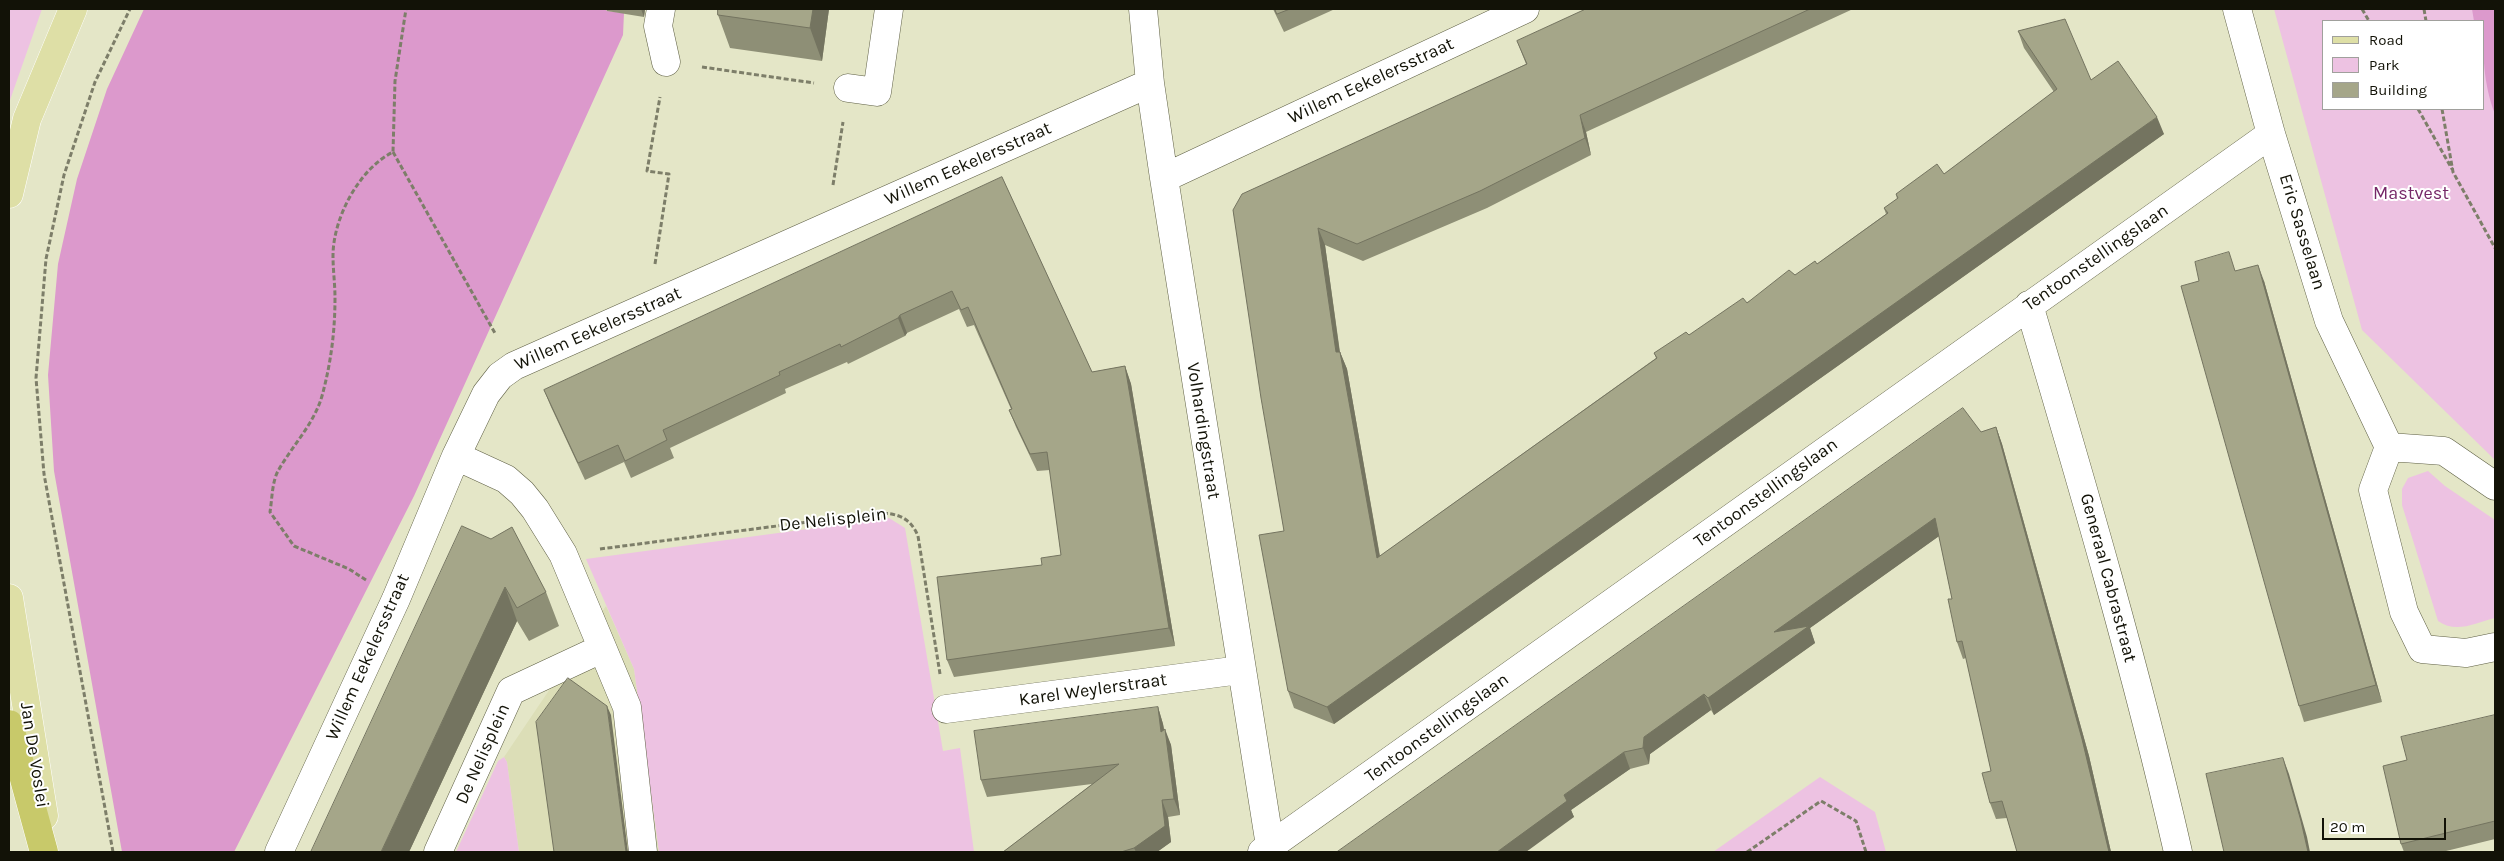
<!DOCTYPE html>
<style>
body{margin:0}
#map{position:relative;width:2504px;height:861px;overflow:hidden;background:#e4e6c7;font-family:Karla,sans-serif}
canvas{display:block}
.frame{position:absolute;inset:0;border:10px solid #121207;pointer-events:none}
.legend{position:absolute;left:2322px;top:20px;width:162px;height:90px;box-sizing:border-box;background:#fff;border:1px solid #a0a09c;margin:0;padding:6px 9px;list-style:none;font-size:15px;color:#121207}
.legend li{display:flex;align-items:center;gap:10px;height:25px}
.legend b{width:25px;border:1px solid #a0a09c}
.scale{position:absolute;left:2322px;top:818px;width:124px;height:22px;box-sizing:border-box;border:2px solid #121207;border-top:0;padding-left:6px;font-size:15px;line-height:18px;white-space:nowrap;color:#121207;-webkit-text-stroke:4px #fff;paint-order:stroke}
</style>
<div id="map">
<canvas width="2504" height="861"></canvas>
<div class="frame"></div>
<ul class="legend">
<li><b style="height:6px;background:#dedfa6"></b>Road</li>
<li><b style="height:14px;background:#edc2e2"></b>Park</li>
<li><b style="height:14px;background:#a5a689"></b>Building</li>
</ul>
<div class="scale">20 m</div>
</div>
<script>
const context = document.querySelector('canvas').getContext('2d');
context.lineJoin = 'round';
function paint(path, color) {
  context.fillStyle = color;
  context.fill(path, 'evenodd');
}
function trace(path, color, width, dash) {
  context.strokeStyle = color;
  context.lineWidth = width;
  context.lineCap = dash ? 'butt' : 'round';
  context.setLineDash(dash || []);
  context.stroke(path);
}
function label(font, color, halo, rows, align = 'center') {
  context.font = font + ' Karla,sans-serif';
  context.lineWidth = 4;
  context.setLineDash([]);
  context.textBaseline = 'middle';
  context.strokeStyle = halo;
  context.fillStyle = color;
  for (const [text, x, y, turn = 0] of rows) {
    context.save();
    context.translate(x, y);
    context.rotate((+turn || 0) * Math.PI / 180);
    context.textAlign = isNaN(turn) ? turn : align;
    if (halo) context.strokeText(text, 0, 0);
    context.fillText(text, 0, 0);
    context.restore();
  }
}
const built = new Path2D(`
 M 606,606 L 634,669 L 659,852 L 519,852 L 507,762 L 504,757 Z`);
const green = new Path2D(`
 M 9,9 L 42,9 L 9,103 Z
 M 2274,9 L 2495,9 L 2495,460 L 2362,330 ZM 2323,21 L 2483,21 L 2483,109 L 2323,109 Z
 M 2428,471 L 2445,486 L 2495,520 L 2495,618 C 2475,623 2456,634 2438,621 L 2402,505 L 2402,489 L 2408,478 Z
 M 889,518 L 905,528 L 943,751 L 960,748 L 974,852 L 659,852 L 634,669 L 586,559 Z
 M 504,757 L 507,762 L 519,852 L 456,852 L 498,761 Z
 M 1820,777 L 1875,812 L 1886,852 L 1713,852 Z`);
const forest = new Path2D(`
 M 144,9 L 605,9 L 607,11 L 624,13 L 623,35 L 414,496 L 234,852 L 122,852 L 54,471 L 48,375 L 58,264 L 77,179 L 107,89 Z
 M 2472,9 L 2495,9 L 2495,114 C 2483,83 2483,54 2483,21 L 2474,21 Z`);
const path = new Path2D(`
 M 2362,9 L 2369,21
 M 2424,9 L 2426,21
 M 702,67 L 814,83
 M 2418,109 L 2452,169
 M 2442,109 L 2453,172 L 2495,248
 M 393,152 L 496,335
 M 833,185 L 843,122
 M 655,264 L 669,174 L 647,171 L 660,97
 M 600,549 L 877,513 C 897,513 910,517 918,536 L 940,674
 M 366,580 L 349,569 L 294,546 L 270,512 C 272,500 272,482 278,471 C 292,446 314,424 322,396 C 331,363 335,331 335,298 C 335,284 333,270 333,256 C 333,218 359,169 393,152 L 395,81 L 406,9
 M 113,852 L 44,474 L 36,378 L 46,259 L 64,175 L 95,82 L 130,9
 M 1747,852 L 1821,801 L 1856,821 L 1866,852`);
const minor = new Path2D(`
 M 661,9 L 658,26 L 666,62
 M 1143,9 L 1150,83 L 1164,178 L 1271,852
 M 2237,9 L 2271,134 L 2329,321 L 2389,447 L 2444,451 L 2495,486
 M 848,88 L 877,92 L 889,9
 M 1164,178 L 1525,9
 M 2029,305 C 2083,487 2136,668 2178,852
 M 2389,447 L 2373,490 L 2404,612 L 2422,649 L 2466,653 L 2495,647
 M 456,456 L 506,479 L 522,493 L 535,509 L 563,554 L 627,707 L 643,852
 M 946,709 L 1240,670
 M 279,852 L 396,599 L 456,456 L 486,394 L 500,376 L 514,366 L 1150,83
 M 438,852 L 511,691 L 601,649
 M 1262,852 L 2271,134`);
const major = new Path2D(`
 M 9,194 L 27,119 L 73,9
 M 9,598 L 44,816`);
const highway = new Path2D(`
 M 9,724 L 44,852`);
const wall = new Path2D(`
 M 606,9 L 645,9 L 644,17 L 607,11 Z
 M 718,9 L 829,9 L 822,61 L 730,48 L 718,15 Z
 M 1273,9 L 1335,9 L 1284,32 Z
 M 1586,9 L 1853,9 L 1586,132 L 1591,155 L 1487,208 L 1363,261 L 1325,245 L 1340,352 L 1347,369 L 1380,556 L 1656,358 L 1654,353 L 1689,335 L 1795,275 L 1817,264 L 1886,214 L 1884,208 L 1897,199 L 1896,194 L 1944,174 L 2054,92 L 2024,48 L 2018,31 L 2091,80 L 2164,134 L 1334,724 L 1294,708 L 1288,691 L 1284,531 L 1233,210 L 1526,64 L 1517,41 Z
 M 1002,177 L 1092,372 L 1125,366 L 1131,384 L 1175,646 L 954,677 L 947,660 L 1042,565 L 1061,555 L 1050,470 L 1037,471 L 1016,427 L 1009,410 L 1011,409 L 974,325 L 967,327 L 959,309 L 907,333 L 905,336 L 848,364 L 847,362 L 785,389 L 786,393 L 670,448 L 674,458 L 631,478 L 624,462 L 585,480 L 551,407 L 544,390 Z
 M 2236,271 L 2264,281 L 2382,702 L 2304,722 L 2299,706 Z
 M 1996,427 L 2002,444 L 2089,756 L 2111,852 L 2017,852 L 2007,818 L 1996,819 L 1990,803 L 1991,771 L 1966,658 L 1963,659 L 1957,642 L 1952,599 L 1939,536 L 1810,628 L 1815,643 L 1714,715 L 1711,710 L 1650,754 L 1649,764 L 1630,769 L 1571,810 L 1574,817 L 1337,852 L 1981,432 Z
 M 491,539 L 546,592 L 559,626 L 529,641 L 517,621 L 409,852 Z
 M 1158,707 L 1163,724 L 1164,729 L 1171,745 L 1180,815 L 1168,817 L 1171,842 L 1157,852 L 1003,852 L 1092,784 L 987,797 L 981,780 Z
 M 2495,715 L 2495,839 L 2442,852 L 2404,852 L 2401,844 Z`);
const shadedWall = new Path2D(`
 M 641,9 L 645,9 L 644,17 Z
 M 813,9 L 829,9 L 822,61 L 810,28 Z
 M 1580,115 L 1586,132 L 1591,155 L 1585,138 Z
 M 2157,117 L 2164,134 L 1334,724 L 1327,707 Z
 M 1318,228 L 1325,245 L 1342,369 L 1336,352 Z
 M 2258,265 L 2264,281 L 2382,702 L 2376,685 Z
 M 900,315 L 907,333 L 905,336 L 898,318 Z
 M 1340,352 L 1347,369 L 1383,575 L 1377,558 Z
 M 1125,366 L 1131,384 L 1175,646 L 1169,628 Z
 M 1996,427 L 2002,444 L 2089,756 L 2111,852 L 2109,852 Z
 M 1935,518 L 1942,534 L 1810,628 L 1815,643 L 1714,715 L 1708,698 L 1774,632 Z
 M 505,587 L 517,621 L 409,852 L 381,852 Z
 M 1704,694 L 1711,710 L 1650,754 L 1649,764 L 1643,748 L 1644,737 Z
 M 607,706 L 611,715 L 628,852 L 626,852 Z
 M 1158,707 L 1163,724 L 1167,748 L 1161,732 Z
 M 1165,729 L 1171,745 L 1180,815 L 1174,799 Z
 M 1624,752 L 1630,769 L 1571,810 L 1574,817 L 1526,852 L 1497,852 L 1564,795 Z
 M 2283,758 L 2289,774 L 2307,837 L 2310,852 L 2308,852 Z
 M 1162,800 L 1168,817 L 1171,842 L 1157,852 L 1136,852 L 1134,848 Z`);
const building = new Path2D(`
 M 718,9 L 813,9 L 810,28 L 718,15 Z
 M 1275,9 L 1290,9 L 1277,14 Z
 M 1586,9 L 1810,9 L 1580,115 L 1585,138 L 1480,191 L 1357,244 L 1318,228 L 1336,352 L 1340,352 L 1377,558 L 1657,358 L 1654,353 L 1686,332 L 1689,335 L 1743,298 L 1747,303 L 1789,270 L 1795,275 L 1815,261 L 1817,264 L 1888,213 L 1884,208 L 1898,198 L 1896,194 L 1937,164 L 1944,174 L 2057,89 L 2018,31 L 2065,19 L 2091,80 L 2118,61 L 2157,117 L 1327,707 L 1288,691 L 1259,535 L 1284,531 L 1261,398 L 1233,210 L 1242,194 L 1527,64 L 1517,41 Z
 M 1002,177 L 1092,372 L 1125,366 L 1169,628 L 947,660 L 937,577 L 1042,565 L 1041,558 L 1061,555 L 1047,452 L 1030,454 L 1009,410 L 1012,409 L 968,307 L 961,310 L 952,291 L 900,315 L 898,318 L 841,347 L 840,344 L 779,372 L 780,375 L 663,430 L 667,440 L 625,461 L 618,445 L 578,463 L 544,390 Z
 M 2229,252 L 2235,271 L 2258,265 L 2376,685 L 2299,706 L 2181,286 L 2199,281 L 2195,262 Z
 M 1963,408 L 1981,432 L 1996,427 L 2082,739 L 2109,852 L 2017,852 L 2002,801 L 1990,803 L 1982,773 L 1991,771 L 1962,641 L 1957,642 L 1948,599 L 1952,599 L 1935,518 L 1774,632 L 1809,626 L 1708,698 L 1704,694 L 1644,737 L 1643,748 L 1624,752 L 1564,795 L 1567,801 L 1497,852 L 1337,852 Z
 M 462,526 L 491,539 L 512,527 L 546,592 L 517,608 L 505,587 L 381,852 L 311,852 Z
 M 568,678 L 607,706 L 626,852 L 554,852 L 536,722 Z
 M 1158,707 L 1161,732 L 1165,729 L 1174,799 L 1162,800 L 1165,826 L 1134,848 L 1121,852 L 1003,852 L 1119,764 L 981,780 L 974,731 Z
 M 2495,715 L 2495,821 L 2401,844 L 2383,766 L 2407,760 L 2401,737 Z
 M 2283,758 L 2301,821 L 2308,852 L 2224,852 L 2206,774 Z`);
const streetNames = [
 ["Willem Eekelersstraat",1371,81,-25],
 ["Willem Eekelersstraat",968,164,-24],
 ["Eric Sasselaan",2302,232,73],
 ["Tentoonstellingslaan",2096,258,-35],
 ["Willem Eekelersstraat",598,329,-24],
 ["Volhardingstraat",1203,431,81],
 ["Tentoonstellingslaan",1766,493,-36],
 ["De Nelisplein",833,520,-6],
 ["Generaal Cabrastraat",2108,578,75],
 ["Willem Eekelersstraat",368,657,-66],
 ["Karel Weylerstraat",1093,690,-8],
 ["Tentoonstellingslaan",1437,728,-36],
 ["De Nelisplein",483,754,-66],
 ["Jan De Voslei",34,755,81]
];
const parkNames = [
 ["Mastvest",2411,194]
];
paint(built, '#dcdeb7');
paint(green, '#edc2e2');
paint(forest, '#dc99cc');
trace(minor, '#5e5f44', 29);
trace(major, '#fff', 29);
trace(highway, '#fff', 29);
trace(path, '#7d7e69', 3, [5, 2.5]);
trace(minor, '#fff', 28);
trace(major, '#dedfa6', 28);
trace(highway, '#c8c96a', 28);
paint(wall, '#8e8f76');
paint(shadedWall, '#747460');
paint(building, '#a5a689');
trace(building, '#747460', 1);
label('18px', '#121207', '#fff', streetNames);
label('18px', '#762868', '#fff', parkNames);
</script>
